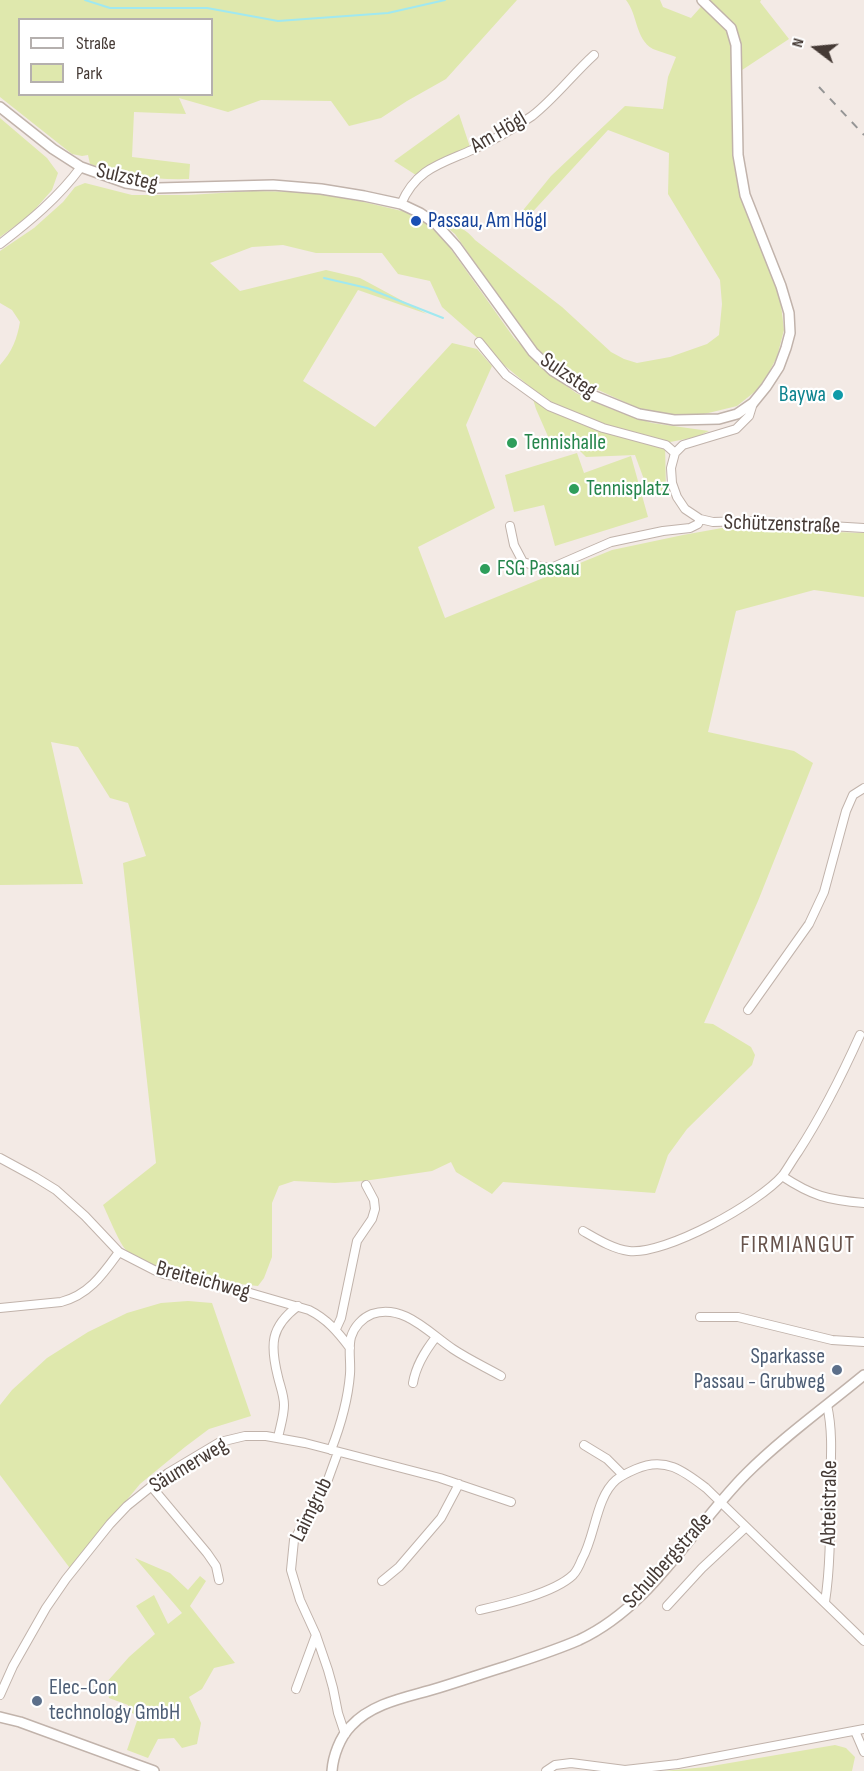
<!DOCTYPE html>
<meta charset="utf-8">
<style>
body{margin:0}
#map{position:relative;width:864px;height:1771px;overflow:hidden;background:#f3eae5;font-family:"Sofia Sans Condensed",sans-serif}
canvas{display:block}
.legend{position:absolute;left:18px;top:18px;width:195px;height:78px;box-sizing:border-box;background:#fff;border:2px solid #b5b0ae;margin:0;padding:8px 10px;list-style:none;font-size:18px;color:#453a35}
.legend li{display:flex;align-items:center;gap:12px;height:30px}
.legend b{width:30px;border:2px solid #b5b0ae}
.north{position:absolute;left:786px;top:18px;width:60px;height:60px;-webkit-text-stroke:4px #fff;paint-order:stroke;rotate:286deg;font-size:16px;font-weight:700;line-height:24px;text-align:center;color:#453a35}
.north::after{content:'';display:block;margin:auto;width:21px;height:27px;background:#453a35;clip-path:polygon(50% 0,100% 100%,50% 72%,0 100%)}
</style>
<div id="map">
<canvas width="864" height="1771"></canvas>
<ul class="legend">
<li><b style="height:8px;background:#fff"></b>Straße</li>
<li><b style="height:16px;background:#dfe8ad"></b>Park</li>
</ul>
<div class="north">N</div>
</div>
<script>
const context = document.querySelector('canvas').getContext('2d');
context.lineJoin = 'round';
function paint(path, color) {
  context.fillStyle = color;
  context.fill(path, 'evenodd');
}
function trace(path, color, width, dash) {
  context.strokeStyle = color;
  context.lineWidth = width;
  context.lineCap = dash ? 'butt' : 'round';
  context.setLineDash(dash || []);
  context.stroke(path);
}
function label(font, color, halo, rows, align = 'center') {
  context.font = font + ' "Sofia Sans Condensed",sans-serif';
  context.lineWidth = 4.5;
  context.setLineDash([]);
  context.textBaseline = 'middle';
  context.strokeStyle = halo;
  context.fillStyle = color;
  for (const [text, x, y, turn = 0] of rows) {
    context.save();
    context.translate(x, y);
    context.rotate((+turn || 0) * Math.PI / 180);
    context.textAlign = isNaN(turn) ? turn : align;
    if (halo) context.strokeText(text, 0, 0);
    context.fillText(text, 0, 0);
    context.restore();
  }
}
const green = new Path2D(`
 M 0,0 L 517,0 L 446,79 L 407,101 L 381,118 L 349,126 L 331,101 L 261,100 L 228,112 L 179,98 L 186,114 L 134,112 L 132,157 L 190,164 L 189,179 C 153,180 124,176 90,164 L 88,155 L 82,156 L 72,154 L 0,97 ZM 20,20 L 212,20 L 212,94 L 20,94 Z
 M 626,0 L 660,0 L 663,7 L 691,18 L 707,0 L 761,0 L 760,2 L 789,39 L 733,76 L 734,154 L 780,296 L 784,330 L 777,357 L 768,374 L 757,390 L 737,406 L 696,416 L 667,415 L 644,411 L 594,388 L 564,372 L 543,356 L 526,336 L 455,234 L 444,225 C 458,225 466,229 475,240 L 562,307 L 611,352 L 624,359 L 637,363 L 670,357 L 707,344 L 719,335 L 722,304 L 720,280 L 668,194 L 669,153 L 608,130 L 526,219 L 520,214 L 551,176 L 625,106 L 663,109 L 668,77 L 676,57 C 669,54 660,52 653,49 C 635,39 638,15 626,0 Z
 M 459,114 L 471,150 L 419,177 L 394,161 Z
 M 0,118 L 47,158 L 58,173 L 52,190 L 30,215 L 0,237 Z
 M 85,183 L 132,195 L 189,195 L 252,191 L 308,192 L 364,202 L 406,212 L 426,222 L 448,245 L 514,338 L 549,373 L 576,393 L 611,409 L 652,423 L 709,431 L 696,437 L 665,443 L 666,491 L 649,493 L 635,455 L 586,457 L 565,436 L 550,441 L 536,409 L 529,386 L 504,365 L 483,343 L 442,307 L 430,281 L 398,274 L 382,253 L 316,253 L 283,245 L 252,247 L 210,263 L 240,291 L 326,270 L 360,278 L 427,314 L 358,290 L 303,381 L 375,427 L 452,343 L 477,349 L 492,366 L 466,425 L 495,508 L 418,547 L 445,618 L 612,550 L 683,535 L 722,528 L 864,533 L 864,597 L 814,590 L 736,611 L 708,732 L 794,751 L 813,763 L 758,901 L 704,1023 L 713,1024 L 751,1047 L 755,1055 L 752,1065 L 687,1129 L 668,1155 L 655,1193 L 503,1182 L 492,1194 L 456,1172 L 451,1162 L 432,1171 L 364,1181 L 335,1183 L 294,1181 L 279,1186 L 272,1203 L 272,1257 L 264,1278 L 258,1286 C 220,1282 157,1274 127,1251 C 120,1245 108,1215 103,1205 L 156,1163 L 123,863 L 146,856 L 128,803 L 110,798 L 78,747 L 51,742 L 83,884 L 0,885 L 0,365 C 12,352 17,339 20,322 L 12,310 L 0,303 L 0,251 L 34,228 L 63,202 L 75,187 Z
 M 577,453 L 584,473 L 631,456 L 648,517 L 555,546 L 544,505 L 514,512 L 505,475 Z
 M 188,1301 L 212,1303 L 251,1416 L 209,1429 L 185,1447 L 140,1484 L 97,1536 L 72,1571 L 0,1475 L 0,1405 L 12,1390 L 47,1358 L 88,1332 L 127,1313 L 161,1303 Z
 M 135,1558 L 170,1573 L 188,1590 L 200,1576 L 206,1581 L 190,1606 L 235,1663 L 214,1668 L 202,1689 L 189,1697 L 201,1723 L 197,1744 L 182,1748 L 174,1738 L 158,1739 L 148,1758 L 127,1750 L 138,1718 L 130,1711 L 128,1705 L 109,1698 L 106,1683 L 129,1657 L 155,1634 L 136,1606 L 154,1595 L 168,1624 L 182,1613 Z
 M 835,1745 L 846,1748 L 855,1757 L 852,1771 L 663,1771 L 706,1767 Z`);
const stream = new Path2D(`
 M 85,0 L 110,8 L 207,8 L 278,21 L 388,13 L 445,0
 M 324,278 L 367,288 L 443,318`);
const minor = new Path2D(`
 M 401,204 C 416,169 440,164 472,150 C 492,141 513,129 532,116 C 554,99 573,74 594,55
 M 0,244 C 30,221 58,198 81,167
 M 479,342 L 506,375 L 549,406 L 603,428 L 666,445 L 675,453
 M 753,403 L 749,416 L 736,429 L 683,445 L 675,453 L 671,468 L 672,483 L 677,497 L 685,509 L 700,519 L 713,522 L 747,521 L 864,528
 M 510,526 L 514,545 L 523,562 L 536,566 L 551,568 L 611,542 L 663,531 L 690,528 L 698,524 L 700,519
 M 748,1010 L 809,924 L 824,892 L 846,811 L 853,795 L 864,788
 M 0,1158 L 35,1177 L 56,1190 L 85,1216 L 119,1252 L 154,1270 L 164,1274 L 240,1290 L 309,1310 C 327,1319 338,1332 350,1348
 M 782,1176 C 812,1196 828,1200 864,1203
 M 583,1231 C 597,1239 613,1249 629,1251 C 666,1255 759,1203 783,1175 C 788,1168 793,1159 798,1152 C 822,1115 842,1075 860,1035
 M 0,1308 L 61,1302 C 89,1295 103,1274 119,1252
 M 700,1317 L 738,1317 L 832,1340 L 864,1342
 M 336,1329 L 341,1318 L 357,1241 L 372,1219 L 375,1209 L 374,1200 L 366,1185
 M 413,1383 C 416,1365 425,1351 436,1337
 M 278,1438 C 280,1427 284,1416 284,1405 C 284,1395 280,1386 278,1377 C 270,1345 270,1327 298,1306
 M 584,1445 L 607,1459 L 623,1475
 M 331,1450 C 340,1427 348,1399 350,1374 C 351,1362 348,1349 351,1337 C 354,1327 362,1318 372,1314 C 403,1303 429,1333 453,1349 C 468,1359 485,1367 501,1376
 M 338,1452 L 326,1485 L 294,1540 L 291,1570 L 300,1600 L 316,1635 L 328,1670 L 333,1688 L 338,1713 L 345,1734
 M 151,1486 L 207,1553 L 216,1566 L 219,1580
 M 382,1581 L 399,1567 L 441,1518 L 459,1484
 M 825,1602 C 831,1563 830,1524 830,1485 C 831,1458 833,1431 827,1405
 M 667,1606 L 702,1568 L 746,1527
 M 480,1610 C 506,1604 554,1593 573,1575 C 577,1571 580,1564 582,1559 C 595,1537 596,1497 616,1480 C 622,1475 629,1472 636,1469 C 665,1456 684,1471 706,1488 L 864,1641
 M 296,1689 L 316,1635
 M 0,1695 L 13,1666 L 46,1608 L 66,1579 L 110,1524 L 127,1506 L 168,1473 L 220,1442 L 245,1436 L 266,1436 L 305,1443 L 440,1478 L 511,1502
 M 855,1731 L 864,1752
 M 546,1771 L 555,1765 L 571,1763 L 625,1770 L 678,1764 L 864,1729`);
const tertiary = new Path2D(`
 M 0,107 L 53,149 L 81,167 L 126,183 L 158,188 L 273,185 L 321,189 L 364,196 L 401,204 L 420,213 L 436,224 L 456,246 L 533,352 L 553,371 L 592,395 L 639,414 L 674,420 L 719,419 L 737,414 L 753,403 L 766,387 L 779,367 L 786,348 L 790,333 L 789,313 L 781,286 L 745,195 L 738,155 L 736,45 L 731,28 L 702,0
 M 0,1717 L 20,1722 L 154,1771
 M 332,1771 C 333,1756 340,1737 351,1726 C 373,1702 409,1697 438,1688 C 461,1681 484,1673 507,1666 C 531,1658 556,1650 579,1640 C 652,1606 691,1529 746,1474 C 782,1438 824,1408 864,1375`);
const rail = new Path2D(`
 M 819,87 L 864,135`);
const markers = [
 [416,221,6,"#1a4fb4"],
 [838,395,6,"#0f9aa8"],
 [512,443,6,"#2e9e5b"],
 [574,489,6,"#2e9e5b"],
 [485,569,6,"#2e9e5b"],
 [837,1370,6,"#5c6f8a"],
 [37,1701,6,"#5c6f8a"]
];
const streetNames = [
 ["Am Högl",499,133,-30],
 ["Sulzsteg",127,178,13],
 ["Sulzsteg",568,376,34],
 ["Schützenstraße",782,525,2],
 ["Breiteichweg",203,1281,15],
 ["Säumerweg",189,1466,-31],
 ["Abteistraße",830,1503,-89],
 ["Laimgrub",312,1510,-64],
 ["Schulbergstraße",668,1561,-48]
];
const transitNames = [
 ["Passau, Am Högl",428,221]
];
const cultureNames = [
 ["Baywa",826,395]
];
const leisureNames = [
 ["Tennishalle",524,443],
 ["Tennisplatz",586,489],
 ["FSG Passau",497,569]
];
const serviceNames = [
 ["Sparkasse",825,1357],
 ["Passau - Grubweg",825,1382],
 ["Elec-Con",49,1688,"left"],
 ["technology GmbH",49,1713,"left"]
];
const neighbourhoodNames = [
 ["FIRMIANGUT",798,1246]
];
paint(green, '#dfe8ad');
trace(stream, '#a0e8f0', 2);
trace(minor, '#c1b3ab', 10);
trace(tertiary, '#c1b3ab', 12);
trace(minor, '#fff', 8);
trace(tertiary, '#fff', 9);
trace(rail, '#959595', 2, [8, 8]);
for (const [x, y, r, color] of markers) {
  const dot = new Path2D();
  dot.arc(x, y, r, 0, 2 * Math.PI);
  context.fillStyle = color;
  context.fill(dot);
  trace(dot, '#fff', 2);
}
label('22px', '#453a35', '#fff', streetNames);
label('22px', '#164399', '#fff', transitNames, 'left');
label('22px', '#0d838f', '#fff', cultureNames, 'right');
label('22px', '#27864d', '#fff', leisureNames, 'left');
label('22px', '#4e5e75', '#fff', serviceNames, 'right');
context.letterSpacing = '1.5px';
label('24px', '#68544c', '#fff', neighbourhoodNames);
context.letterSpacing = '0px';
</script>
